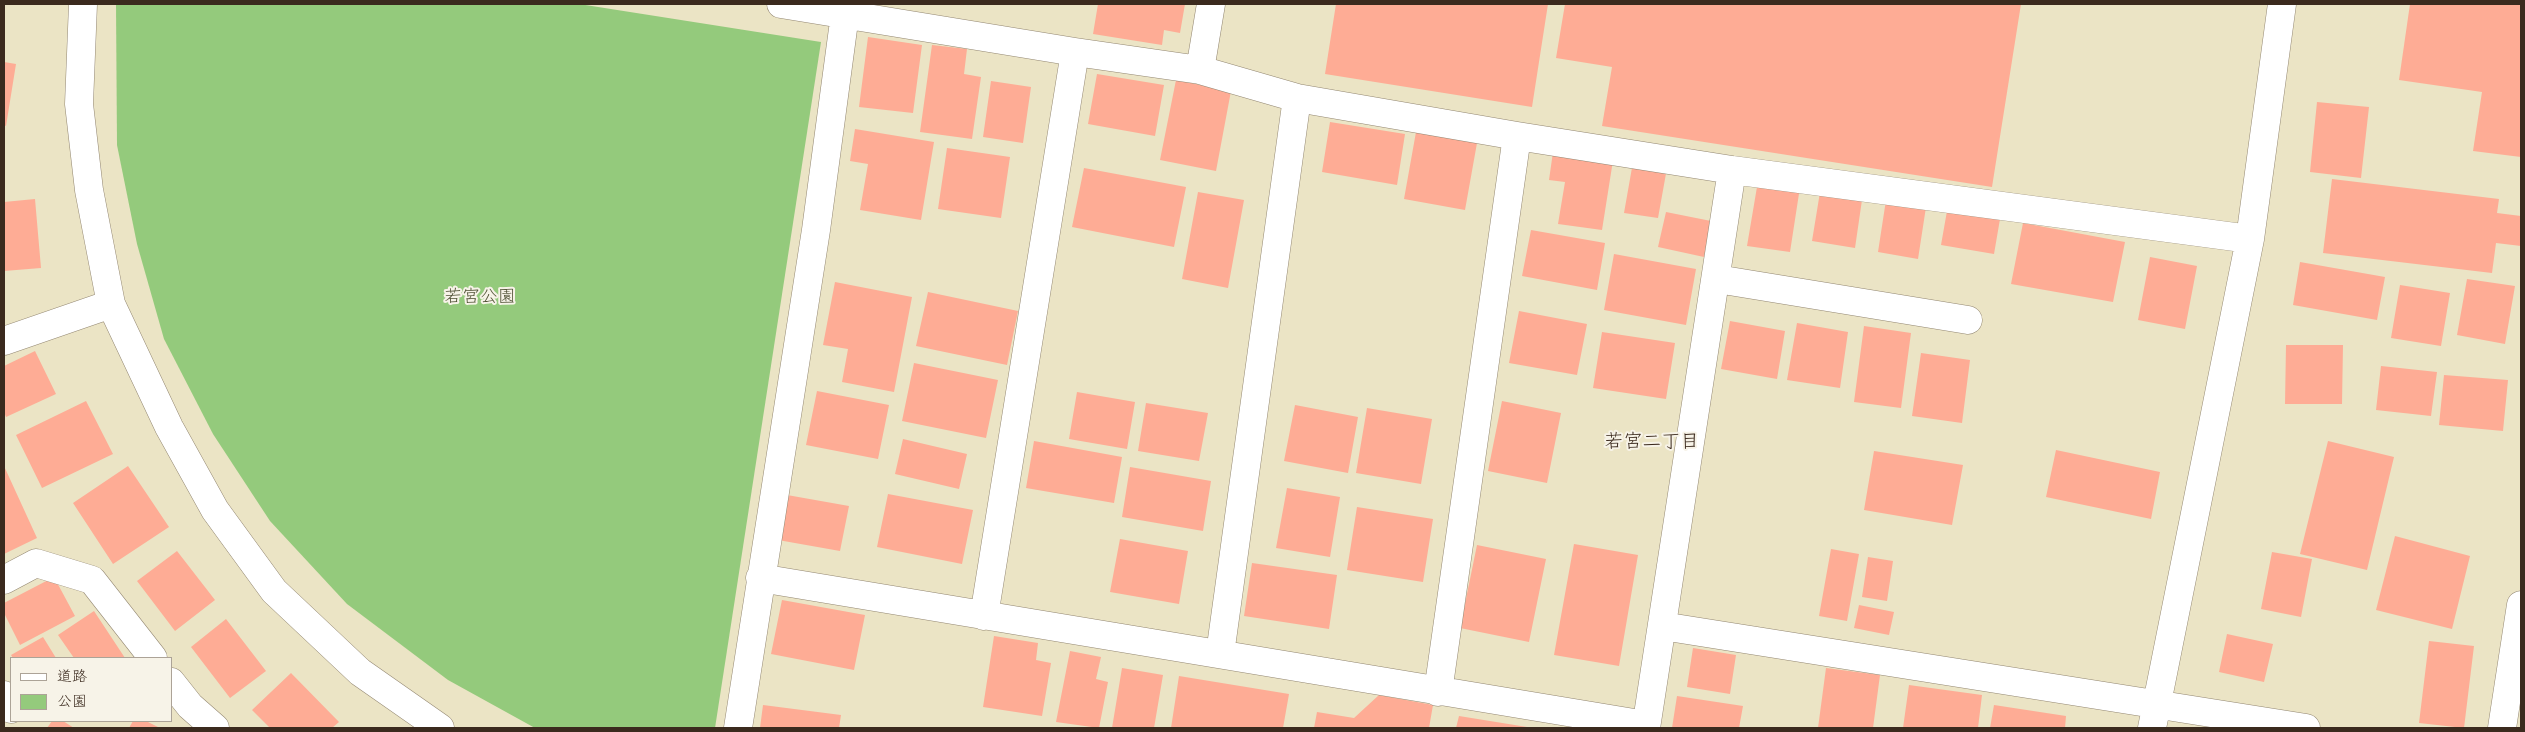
<!DOCTYPE html>
<meta charset="utf-8">
<style>
body{margin:0}
#map{position:relative;width:2525px;height:732px;overflow:hidden;background:#ebe4c5;font-family:Dekko,"Klee One",sans-serif}
canvas{display:block}
.frame{position:absolute;inset:0;border:5px solid #3b2a1e;pointer-events:none}
.legend{position:absolute;left:10px;top:657px;width:162px;height:65px;box-sizing:border-box;background:#f7f3e8;border:1px solid #aca397;margin:0;padding:6px 9px;list-style:none;font-size:15px;color:#3b2a1e}
.legend li{display:flex;align-items:center;gap:10px;height:25px}
.legend b{width:25px;border:1px solid #aca397}
</style>
<div id="map">
<canvas width="2525" height="732"></canvas>
<div class="frame"></div>
<ul class="legend">
<li><b style="height:6px;background:#fff"></b>道路</li>
<li><b style="height:14px;background:#94ca7c"></b>公園</li>
</ul>
</div>
<script>
const context = document.querySelector('canvas').getContext('2d');
context.lineJoin = 'round';
function paint(path, color) {
  context.fillStyle = color;
  context.fill(path, 'evenodd');
}
function trace(path, color, width, dash) {
  context.strokeStyle = color;
  context.lineWidth = width;
  context.lineCap = dash ? 'butt' : 'round';
  context.setLineDash(dash || []);
  context.stroke(path);
}
function label(font, color, halo, rows, align = 'center') {
  context.font = font + ' Dekko,"Klee One",sans-serif';
  context.lineWidth = 4;
  context.setLineDash([]);
  context.textBaseline = 'middle';
  context.strokeStyle = halo;
  context.fillStyle = color;
  for (const [text, x, y, turn = 0] of rows) {
    context.save();
    context.translate(x, y);
    context.rotate((+turn || 0) * Math.PI / 180);
    context.textAlign = isNaN(turn) ? turn : align;
    if (halo) context.strokeText(text, 0, 0);
    context.fillText(text, 0, 0);
    context.restore();
  }
}
const green = new Path2D(`
 M 116,4 L 579,4 L 821,42 L 715,728 L 535,728 L 448,680 L 347,604 L 270,521 L 213,434 L 164,339 L 137,244 L 117,145 Z`);
const building = new Path2D(`
 M 1098,4 L 1185,4 L 1180,33 L 1164,30 L 1162,45 L 1093,34 Z
 M 1336,4 L 1548,4 L 1532,107 L 1325,74 Z
 M 1565,4 L 2021,4 L 1992,187 L 1602,126 L 1612,67 L 1556,58 Z
 M 2410,4 L 2521,4 L 2521,157 L 2473,151 L 2482,92 L 2399,80 Z
 M 868,37 L 922,45 L 913,113 L 859,107 Z
 M 932,45 L 967,49 L 964,74 L 981,77 L 972,139 L 920,132 Z
 M 4,62 L 16,64 L 6,126 L 4,125 Z
 M 1097,74 L 1164,85 L 1155,136 L 1088,124 Z
 M 1176,80 L 1231,91 L 1216,171 L 1160,160 Z
 M 991,81 L 1031,87 L 1023,143 L 983,137 Z
 M 2317,102 L 2369,107 L 2361,178 L 2310,172 Z
 M 1330,122 L 1405,134 L 1397,185 L 1322,172 Z
 M 855,129 L 934,142 L 921,220 L 860,210 L 868,164 L 850,161 Z
 M 1416,132 L 1477,143 L 1465,210 L 1404,199 Z
 M 1554,145 L 1614,154 L 1602,230 L 1558,224 L 1565,182 L 1549,180 Z
 M 947,148 L 1010,157 L 1001,218 L 938,209 Z
 M 1633,162 L 1667,168 L 1658,218 L 1624,213 Z
 M 1084,168 L 1186,187 L 1174,247 L 1072,227 Z
 M 2332,179 L 2499,199 L 2497,213 L 2521,216 L 2521,246 L 2496,243 L 2492,273 L 2323,253 Z
 M 1758,181 L 1800,187 L 1790,252 L 1747,246 Z
 M 1821,186 L 1863,193 L 1855,248 L 1812,241 Z
 M 1198,192 L 1244,200 L 1228,288 L 1182,279 Z
 M 35,199 L 41,268 L 4,271 L 4,202 Z
 M 1886,200 L 1926,207 L 1918,259 L 1878,252 Z
 M 1947,211 L 2000,219 L 1994,254 L 1941,245 Z
 M 1666,212 L 1711,221 L 1704,257 L 1658,247 Z
 M 2023,223 L 2125,242 L 2113,302 L 2011,284 Z
 M 1531,230 L 1605,243 L 1597,290 L 1522,276 Z
 M 1614,254 L 1696,269 L 1686,325 L 1604,310 Z
 M 2150,257 L 2197,266 L 2185,329 L 2138,320 Z
 M 2300,262 L 2385,277 L 2377,320 L 2293,305 Z
 M 2467,279 L 2515,286 L 2505,344 L 2457,335 Z
 M 835,282 L 912,297 L 894,392 L 842,382 L 848,349 L 823,345 Z
 M 2400,285 L 2450,293 L 2441,346 L 2391,338 Z
 M 928,292 L 1018,311 L 1007,365 L 916,346 Z
 M 1519,311 L 1587,324 L 1577,375 L 1509,363 Z
 M 1730,321 L 1785,331 L 1777,379 L 1721,369 Z
 M 1797,323 L 1848,332 L 1840,388 L 1787,380 Z
 M 1864,326 L 1911,333 L 1901,408 L 1854,402 Z
 M 1602,332 L 1675,343 L 1666,399 L 1593,388 Z
 M 2286,345 L 2343,345 L 2342,404 L 2285,404 Z
 M 35,351 L 56,394 L 6,417 L 4,412 L 4,366 Z
 M 1921,353 L 1970,360 L 1962,423 L 1912,416 Z
 M 914,363 L 998,380 L 986,438 L 902,421 Z
 M 2381,366 L 2437,372 L 2431,416 L 2376,410 Z
 M 2444,375 L 2508,380 L 2503,431 L 2439,425 Z
 M 817,391 L 889,405 L 878,459 L 806,445 Z
 M 1077,392 L 1135,402 L 1127,449 L 1069,439 Z
 M 86,401 L 113,454 L 42,488 L 16,435 Z
 M 1502,401 L 1561,413 L 1547,483 L 1488,471 Z
 M 1146,403 L 1208,413 L 1199,461 L 1138,451 Z
 M 1295,405 L 1358,417 L 1348,473 L 1284,461 Z
 M 1367,408 L 1432,419 L 1421,484 L 1356,473 Z
 M 903,439 L 967,454 L 959,489 L 895,474 Z
 M 1034,441 L 1122,457 L 1114,503 L 1026,488 Z
 M 2328,441 L 2394,457 L 2367,570 L 2300,554 Z
 M 2056,450 L 2160,472 L 2151,519 L 2046,497 Z
 M 1874,451 L 1963,465 L 1952,525 L 1864,510 Z
 M 4,466 L 37,538 L 4,554 Z
 M 128,466 L 169,527 L 113,564 L 73,503 Z
 M 1130,467 L 1211,481 L 1203,531 L 1122,517 Z
 M 1287,488 L 1340,497 L 1330,557 L 1276,548 Z
 M 888,494 L 973,510 L 962,564 L 877,547 Z
 M 787,495 L 849,506 L 840,551 L 778,540 Z
 M 1357,507 L 1433,519 L 1423,582 L 1347,570 Z
 M 2395,536 L 2470,556 L 2452,629 L 2376,610 Z
 M 1120,539 L 1188,551 L 1179,604 L 1110,592 Z
 M 1574,544 L 1638,555 L 1619,666 L 1554,655 Z
 M 1477,545 L 1546,559 L 1529,642 L 1460,628 Z
 M 1831,549 L 1859,554 L 1847,621 L 1819,616 Z
 M 177,551 L 215,600 L 175,631 L 137,581 Z
 M 2272,552 L 2312,559 L 2301,617 L 2261,609 Z
 M 1868,557 L 1893,561 L 1887,601 L 1862,597 Z
 M 1252,563 L 1337,575 L 1329,629 L 1244,616 Z
 M 54,577 L 75,616 L 20,645 L 4,613 L 4,603 Z
 M 782,600 L 865,615 L 854,670 L 771,654 Z
 M 1859,605 L 1894,612 L 1889,635 L 1854,628 Z
 M 94,611 L 125,658 L 74,658 L 58,635 Z
 M 226,619 L 266,671 L 230,698 L 191,647 Z
 M 2227,634 L 2273,644 L 2264,682 L 2219,672 Z
 M 994,636 L 1038,643 L 1036,660 L 1051,663 L 1042,716 L 983,707 Z
 M 43,637 L 56,658 L 13,658 L 11,655 Z
 M 2429,641 L 2474,646 L 2464,728 L 2419,723 Z
 M 1693,648 L 1736,655 L 1730,694 L 1687,687 Z
 M 1070,651 L 1101,657 L 1096,679 L 1108,682 L 1099,728 L 1056,722 Z
 M 1122,668 L 1163,675 L 1154,728 L 1112,728 Z
 M 1826,668 L 1880,675 L 1873,728 L 1818,728 Z
 M 291,673 L 339,722 L 332,728 L 270,728 L 252,710 Z
 M 1179,676 L 1289,694 L 1283,728 L 1171,728 Z
 M 1909,685 L 1982,695 L 1978,728 L 1903,728 Z
 M 1379,695 L 1433,705 L 1429,728 L 1314,728 L 1317,712 L 1354,718 Z
 M 1677,696 L 1743,706 L 1739,728 L 1672,728 Z
 M 763,705 L 841,715 L 839,728 L 760,728 Z
 M 1994,705 L 2066,716 L 2065,728 L 1990,728 Z
 M 1459,716 L 1527,727 L 1527,728 L 1456,728 Z
 M 52,721 L 63,721 L 74,728 L 47,728 Z
 M 133,721 L 146,721 L 160,728 L 129,728 Z`);
const minor = new Path2D(`
 M 83,4 L 79,104 L 89,190 L 111,304 L 169,427 L 215,510 L 274,591 L 360,672 L 440,728
 M 781,4 L 1075,52 L 1200,70 L 1297,98 L 1517,136 L 1732,170 L 2250,239
 M 1200,70 L 1211,4
 M 1717,279 L 1968,320
 M 4,341 L 111,304
 M 760,578 L 1646,725
 M 4,580 L 36,563 L 92,580 L 153,658
 M 984,616 L 1075,52
 M 1662,626 L 2306,728
 M 1220,654 L 1297,98
 M 171,682 L 190,706 L 215,728
 M 1438,692 L 1517,136
 M 4,695 L 11,709
 M 738,728 L 816,230 L 845,14
 M 1646,728 L 1732,170
 M 2152,728 L 2250,239 L 2282,4
 M 2502,728 L 2521,605`);
const parkNames = [
 ["若宮公園",480,300]
];
const neighbourhoodNames = [
 ["若宮二丁目",1652,444]
];
paint(green, '#94ca7c');
paint(building, '#feac95');
trace(minor, '#938772', 29);
trace(minor, '#fff', 28);
label('18px', '#515236', '#f7f3e8', parkNames);
label('19px', '#3b2a1e', '#f7f3e8', neighbourhoodNames);
</script>
